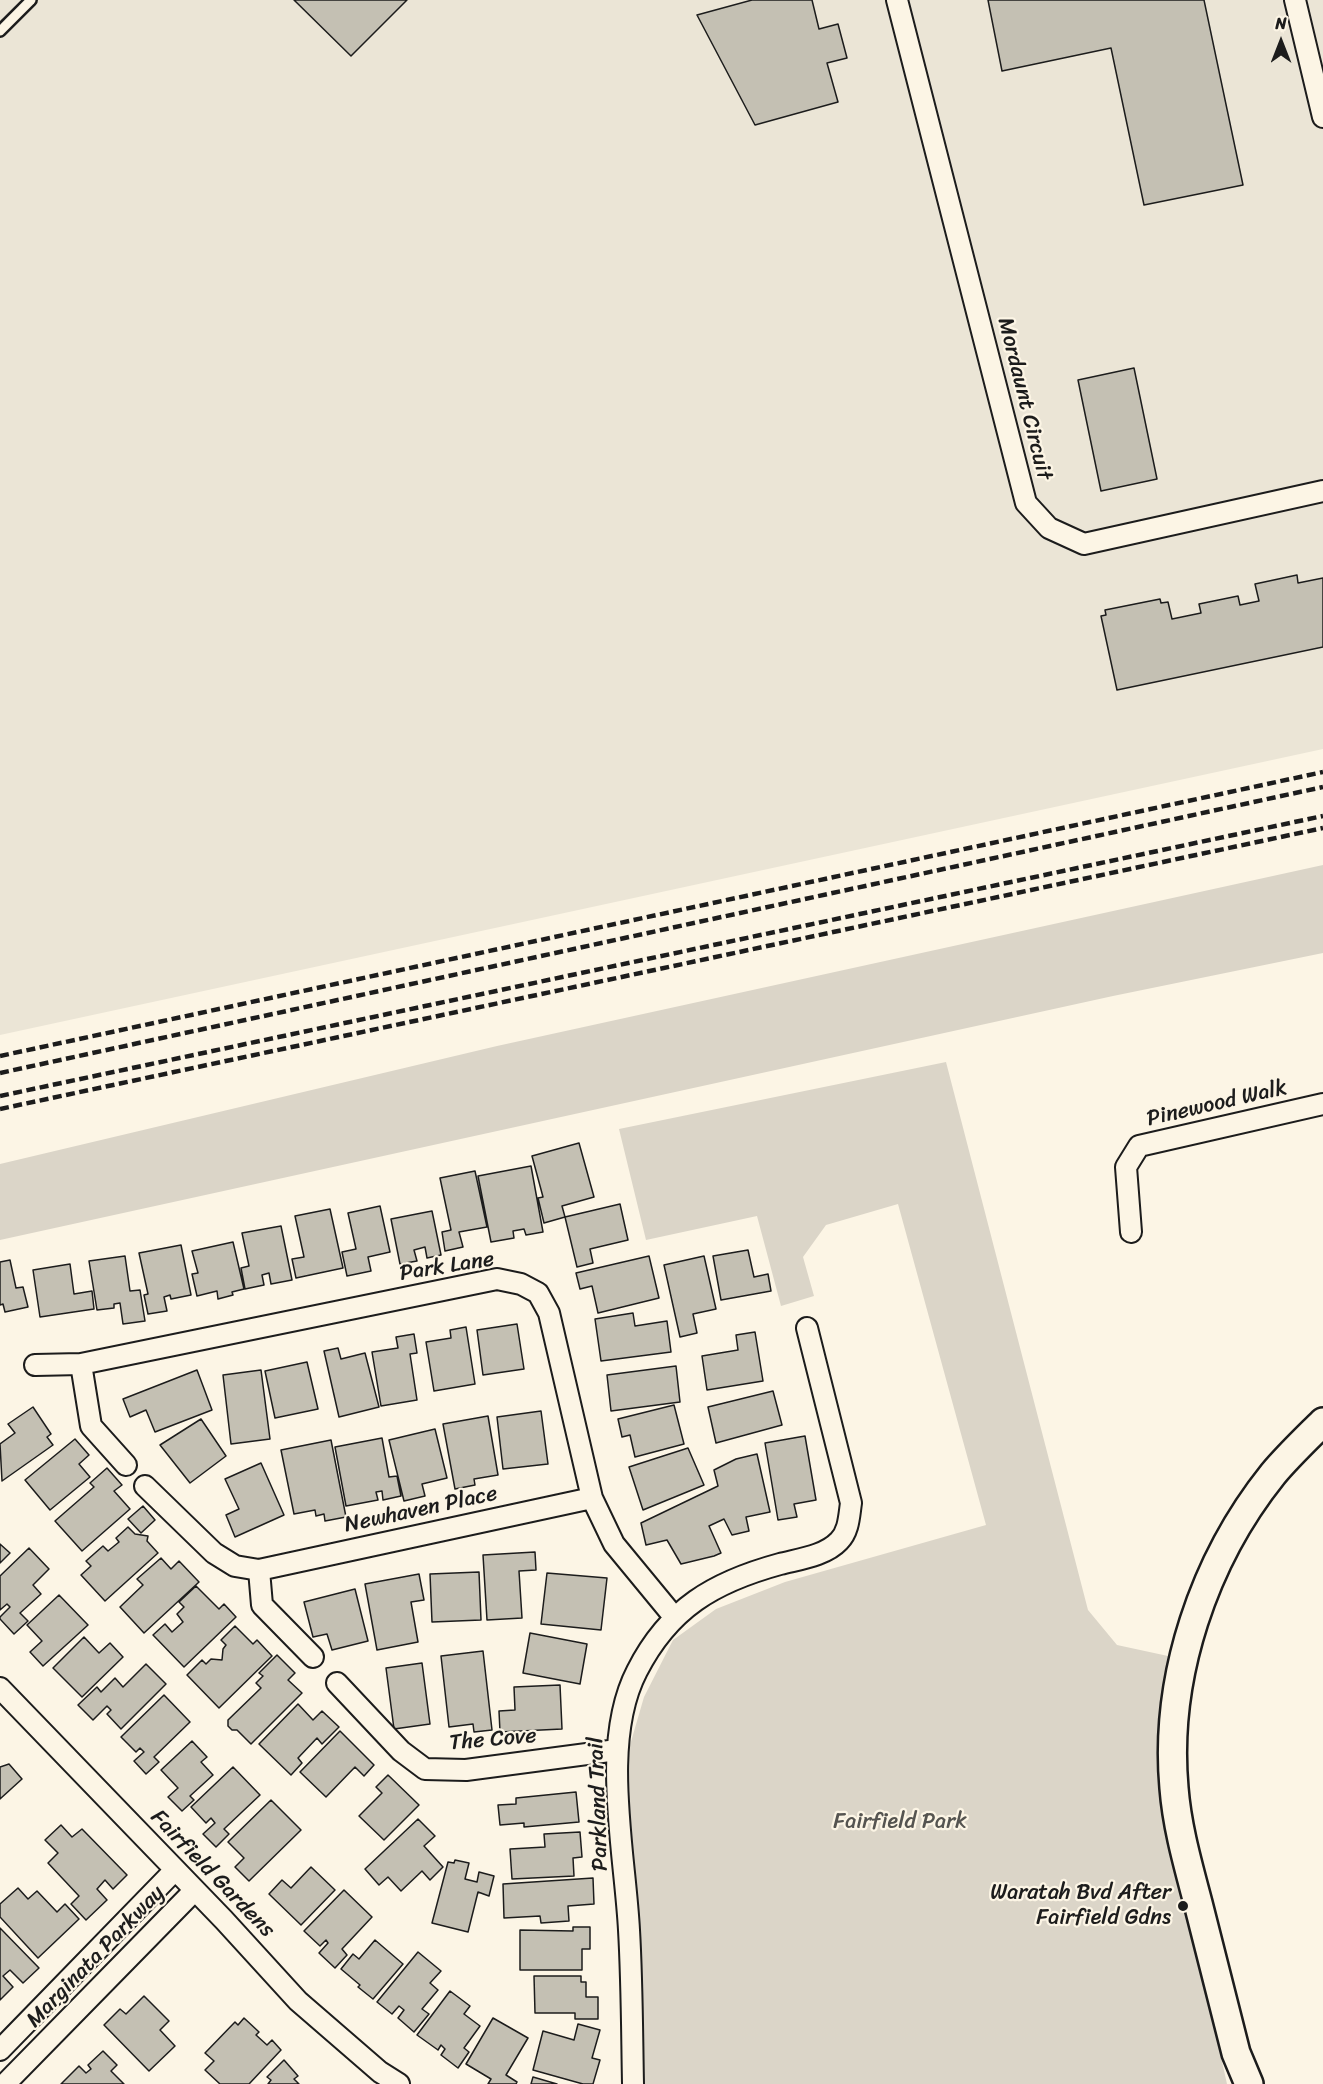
<!DOCTYPE html>
<style>
body{margin:0}
#map{position:relative;width:1323px;height:2084px;overflow:hidden;background:#fcf5e5;font-family:Sriracha,sans-serif}
canvas{display:block}
.north{position:absolute;left:1251px;top:12px;width:60px;height:60px;-webkit-text-stroke:4px #fcf5e5;paint-order:stroke;rotate:0deg;font-size:16px;font-weight:700;line-height:24px;text-align:center;color:#1c1c1c}
.north::after{content:'';display:block;margin:auto;width:21px;height:27px;background:#1c1c1c;clip-path:polygon(50% 0,100% 100%,50% 72%,0 100%)}
</style>
<div id="map">
<canvas width="1323" height="2084"></canvas>
<div class="north">N</div>
</div>
<script>
const context = document.querySelector('canvas').getContext('2d');
context.lineJoin = 'round';
function paint(path, color) {
  context.fillStyle = color;
  context.fill(path, 'evenodd');
}
function trace(path, color, width, dash) {
  context.strokeStyle = color;
  context.lineWidth = width;
  context.lineCap = dash ? 'butt' : 'round';
  context.setLineDash(dash || []);
  context.stroke(path);
}
function label(font, color, halo, rows, align = 'center') {
  context.font = font + ' Sriracha,sans-serif';
  context.lineWidth = 4.5;
  context.setLineDash([]);
  context.textBaseline = 'middle';
  context.strokeStyle = halo;
  context.fillStyle = color;
  for (const [text, x, y, turn = 0] of rows) {
    context.save();
    context.translate(x, y);
    context.rotate((+turn || 0) * Math.PI / 180);
    context.textAlign = isNaN(turn) ? turn : align;
    if (halo) context.strokeText(text, 0, 0);
    context.fillText(text, 0, 0);
    context.restore();
  }
}
const built = new Path2D(`
 M 0,0 L 1323,0 L 1323,749 L 0,1035 Z`);
const green = new Path2D(`
 M 1323,865 L 1323,953 L 1113,996 L 0,1240 L 0,1164 L 497,1046 Z
 M 946,1062 L 1088,1610 L 1117,1645 L 1168,1656 L 1160,1784 L 1227,2084 L 642,2084 L 638,1951 L 631,1843 L 628,1752 L 644,1697 L 673,1640 L 716,1609 L 785,1582 L 986,1525 L 898,1204 L 826,1225 L 803,1257 L 814,1296 L 781,1306 L 757,1216 L 646,1240 L 619,1129 Z`);
const building = new Path2D(`
 M 294,0 L 407,0 L 351,56 Z
 M 752,0 L 812,0 L 819,29 L 838,24 L 847,58 L 827,63 L 838,102 L 755,125 L 697,15 Z
 M 988,0 L 1204,0 L 1243,185 L 1144,205 L 1111,48 L 1002,71 Z
 M 1134,368 L 1157,479 L 1101,491 L 1078,380 Z
 M 1297,575 L 1298,583 L 1323,578 L 1323,647 L 1117,690 L 1101,616 L 1106,615 L 1105,610 L 1160,599 L 1161,603 L 1168,602 L 1172,619 L 1201,613 L 1199,604 L 1238,596 L 1240,605 L 1259,601 L 1255,584 Z
 M 579,1143 L 594,1197 L 562,1206 L 565,1217 L 544,1223 L 538,1198 L 543,1197 L 532,1156 Z
 M 531,1166 L 543,1232 L 526,1235 L 524,1229 L 513,1231 L 514,1238 L 491,1242 L 478,1176 Z
 M 475,1171 L 487,1227 L 459,1232 L 463,1247 L 445,1251 L 442,1232 L 451,1230 L 440,1178 Z
 M 620,1204 L 628,1240 L 590,1249 L 593,1263 L 577,1267 L 565,1217 Z
 M 380,1206 L 390,1252 L 368,1257 L 371,1271 L 347,1276 L 342,1252 L 356,1249 L 348,1213 Z
 M 330,1209 L 343,1268 L 296,1278 L 292,1259 L 304,1257 L 295,1216 Z
 M 432,1211 L 441,1255 L 427,1258 L 425,1247 L 414,1250 L 417,1261 L 400,1264 L 391,1219 Z
 M 281,1226 L 292,1280 L 271,1284 L 269,1273 L 262,1275 L 264,1285 L 245,1289 L 241,1268 L 249,1266 L 242,1233 Z
 M 233,1242 L 244,1289 L 232,1292 L 233,1295 L 218,1299 L 217,1291 L 197,1296 L 192,1274 L 198,1273 L 192,1251 Z
 M 181,1245 L 191,1295 L 171,1299 L 170,1295 L 164,1297 L 167,1311 L 148,1314 L 144,1295 L 148,1294 L 139,1253 Z
 M 748,1250 L 754,1277 L 768,1274 L 771,1291 L 721,1300 L 713,1256 Z
 M 125,1256 L 130,1291 L 140,1290 L 145,1321 L 123,1324 L 120,1303 L 114,1304 L 114,1308 L 97,1310 L 89,1261 Z
 M 649,1256 L 659,1298 L 598,1313 L 592,1286 L 580,1289 L 576,1273 Z
 M 704,1256 L 716,1309 L 693,1314 L 697,1333 L 680,1337 L 664,1265 Z
 M 10,1260 L 16,1288 L 23,1287 L 28,1307 L 5,1312 L 3,1304 L 0,1305 L 0,1262 Z
 M 70,1264 L 74,1294 L 92,1291 L 94,1309 L 40,1317 L 33,1270 Z
 M 633,1313 L 635,1326 L 667,1321 L 671,1352 L 601,1361 L 595,1319 Z
 M 517,1324 L 524,1369 L 483,1375 L 477,1330 Z
 M 466,1327 L 475,1384 L 434,1391 L 426,1342 L 451,1338 L 450,1330 Z
 M 755,1332 L 763,1381 L 707,1390 L 702,1356 L 738,1350 L 736,1335 Z
 M 414,1334 L 417,1353 L 410,1354 L 417,1400 L 381,1406 L 372,1352 L 398,1348 L 396,1337 Z
 M 338,1348 L 341,1359 L 365,1353 L 379,1407 L 339,1417 L 324,1351 Z
 M 307,1362 L 318,1409 L 275,1418 L 265,1371 Z
 M 676,1366 L 680,1402 L 611,1411 L 607,1375 Z
 M 197,1370 L 212,1410 L 155,1432 L 146,1410 L 130,1417 L 123,1399 Z
 M 261,1370 L 270,1439 L 231,1444 L 223,1375 Z
 M 773,1391 L 782,1425 L 716,1443 L 708,1407 Z
 M 674,1405 L 684,1444 L 635,1457 L 630,1435 L 622,1437 L 618,1419 Z
 M 33,1407 L 51,1434 L 47,1437 L 53,1445 L 2,1481 L 0,1444 L 15,1433 L 8,1424 Z
 M 541,1411 L 548,1464 L 503,1469 L 497,1417 Z
 M 488,1416 L 498,1475 L 474,1479 L 475,1485 L 455,1489 L 443,1424 Z
 M 201,1419 L 226,1456 L 190,1483 L 160,1445 Z
 M 435,1429 L 447,1478 L 422,1484 L 425,1496 L 404,1501 L 389,1440 Z
 M 805,1436 L 816,1500 L 794,1504 L 797,1517 L 778,1520 L 765,1443 Z
 M 382,1438 L 389,1477 L 397,1476 L 401,1496 L 383,1500 L 382,1491 L 376,1492 L 378,1500 L 346,1506 L 335,1447 Z
 M 75,1439 L 89,1455 L 79,1464 L 90,1477 L 50,1510 L 25,1480 Z
 M 331,1440 L 346,1517 L 325,1521 L 324,1514 L 316,1516 L 315,1510 L 294,1514 L 281,1450 Z
 M 688,1448 L 704,1485 L 643,1510 L 629,1467 Z
 M 757,1454 L 770,1512 L 746,1517 L 749,1531 L 732,1535 L 724,1519 L 709,1526 L 721,1553 L 714,1556 L 681,1564 L 667,1540 L 646,1545 L 641,1523 L 718,1486 L 714,1470 L 736,1459 Z
 M 261,1463 L 284,1515 L 235,1537 L 226,1515 L 239,1509 L 225,1479 Z
 M 107,1468 L 122,1485 L 114,1491 L 130,1509 L 82,1551 L 55,1521 L 94,1487 L 90,1483 Z
 M 143,1506 L 155,1520 L 141,1533 L 128,1519 Z
 M 128,1527 L 135,1534 L 148,1536 L 147,1541 L 158,1553 L 105,1601 L 81,1575 L 91,1566 L 86,1561 L 103,1546 L 108,1551 L 119,1542 L 116,1538 Z
 M 0,1544 L 10,1553 L 0,1563 Z
 M 29,1548 L 49,1569 L 33,1585 L 41,1594 L 20,1613 L 28,1621 L 14,1634 L 0,1619 L 0,1617 L 10,1607 L 7,1604 L 0,1610 L 0,1576 Z
 M 535,1552 L 536,1570 L 519,1571 L 522,1618 L 487,1620 L 483,1555 Z
 M 161,1558 L 171,1569 L 179,1561 L 199,1582 L 144,1633 L 120,1607 L 143,1585 L 137,1579 Z
 M 479,1572 L 481,1620 L 432,1622 L 430,1574 Z
 M 547,1573 L 607,1578 L 601,1630 L 541,1624 Z
 M 419,1574 L 424,1600 L 411,1602 L 418,1642 L 377,1650 L 365,1584 Z
 M 196,1586 L 219,1609 L 224,1604 L 236,1617 L 184,1667 L 153,1635 L 165,1624 L 172,1632 L 183,1622 L 177,1614 L 184,1607 L 179,1602 Z
 M 355,1589 L 368,1641 L 332,1650 L 327,1634 L 313,1637 L 304,1602 Z
 M 59,1595 L 88,1625 L 43,1666 L 30,1652 L 42,1641 L 27,1625 Z
 M 235,1626 L 253,1644 L 257,1640 L 272,1656 L 219,1708 L 187,1675 L 202,1660 L 206,1664 L 211,1659 L 222,1660 L 223,1649 L 226,1645 L 221,1640 Z
 M 530,1633 L 587,1644 L 580,1684 L 523,1673 Z
 M 84,1637 L 99,1653 L 110,1643 L 123,1657 L 82,1697 L 53,1668 Z
 M 483,1651 L 492,1730 L 474,1732 L 473,1724 L 449,1727 L 441,1656 Z
 M 277,1655 L 295,1673 L 288,1680 L 302,1693 L 251,1744 L 237,1730 L 232,1730 L 228,1726 L 228,1720 L 261,1688 L 256,1683 L 263,1676 L 259,1673 Z
 M 422,1663 L 430,1724 L 394,1729 L 386,1668 Z
 M 146,1664 L 166,1684 L 121,1729 L 107,1714 L 111,1710 L 107,1706 L 93,1720 L 78,1705 L 97,1687 L 101,1692 L 115,1678 L 123,1687 Z
 M 560,1685 L 562,1729 L 500,1732 L 499,1711 L 515,1710 L 514,1687 Z
 M 164,1695 L 190,1722 L 154,1757 L 159,1762 L 146,1774 L 134,1761 L 144,1752 L 140,1748 L 136,1752 L 121,1737 Z
 M 298,1704 L 313,1720 L 322,1711 L 339,1727 L 322,1744 L 317,1738 L 298,1758 L 302,1763 L 291,1775 L 259,1744 Z
 M 340,1731 L 374,1765 L 364,1776 L 355,1767 L 326,1797 L 300,1772 Z
 M 192,1741 L 207,1757 L 201,1762 L 213,1775 L 190,1796 L 194,1800 L 182,1811 L 168,1797 L 178,1788 L 161,1770 Z
 M 9,1764 L 22,1779 L 0,1799 L 0,1767 Z
 M 233,1767 L 260,1795 L 224,1829 L 229,1834 L 216,1847 L 203,1834 L 215,1823 L 211,1818 L 206,1823 L 191,1807 Z
 M 388,1775 L 419,1805 L 384,1840 L 359,1816 L 382,1793 L 376,1787 Z
 M 576,1792 L 579,1822 L 524,1827 L 524,1823 L 500,1825 L 498,1805 L 516,1804 L 516,1798 Z
 M 271,1800 L 301,1830 L 249,1881 L 235,1867 L 244,1858 L 228,1842 Z
 M 418,1819 L 435,1836 L 424,1846 L 443,1867 L 430,1880 L 422,1871 L 401,1891 L 388,1877 L 379,1885 L 365,1869 Z
 M 61,1825 L 72,1837 L 82,1829 L 127,1875 L 113,1889 L 105,1880 L 97,1889 L 107,1900 L 86,1920 L 71,1904 L 79,1896 L 48,1863 L 58,1853 L 45,1840 Z
 M 580,1832 L 582,1857 L 573,1858 L 574,1876 L 512,1879 L 510,1849 L 545,1847 L 544,1834 Z
 M 455,1860 L 469,1863 L 465,1879 L 477,1882 L 479,1872 L 494,1876 L 489,1896 L 478,1892 L 468,1932 L 432,1923 L 448,1862 L 454,1863 Z
 M 311,1867 L 335,1890 L 301,1925 L 269,1894 L 282,1880 L 291,1888 Z
 M 593,1878 L 594,1904 L 568,1906 L 569,1921 L 541,1923 L 540,1916 L 504,1918 L 503,1884 Z
 M 18,1888 L 28,1899 L 37,1891 L 57,1912 L 65,1904 L 79,1919 L 38,1958 L 0,1917 L 0,1904 Z
 M 344,1890 L 372,1917 L 342,1949 L 347,1955 L 335,1968 L 319,1953 L 328,1943 L 326,1940 L 320,1946 L 304,1931 Z
 M 573,1927 L 590,1927 L 590,1949 L 582,1949 L 582,1970 L 520,1970 L 520,1930 L 573,1931 Z
 M 0,1928 L 39,1968 L 23,1983 L 10,1970 L 3,1976 L 13,1987 L 0,2000 Z
 M 375,1940 L 403,1964 L 373,1999 L 358,1987 L 360,1985 L 341,1969 L 353,1954 L 359,1959 Z
 M 418,1952 L 441,1971 L 430,1983 L 438,1990 L 422,2009 L 429,2014 L 414,2032 L 398,2018 L 404,2010 L 399,2006 L 392,2014 L 377,2002 Z
 M 534,1976 L 581,1976 L 581,1982 L 586,1982 L 586,1997 L 598,1997 L 598,2019 L 575,2019 L 575,2013 L 535,2013 Z
 M 450,1991 L 470,2006 L 464,2014 L 480,2026 L 464,2048 L 469,2052 L 458,2068 L 441,2055 L 445,2049 L 441,2045 L 438,2050 L 417,2035 Z
 M 144,1996 L 169,2021 L 160,2030 L 175,2046 L 149,2071 L 104,2025 L 120,2009 L 126,2014 Z
 M 244,2018 L 259,2032 L 256,2035 L 267,2045 L 272,2040 L 281,2050 L 249,2084 L 220,2084 L 205,2070 L 214,2061 L 205,2053 L 235,2022 L 238,2025 Z
 M 493,2018 L 528,2038 L 506,2075 L 517,2082 L 516,2084 L 488,2084 L 491,2079 L 466,2064 Z
 M 578,2024 L 600,2030 L 592,2058 L 600,2060 L 593,2084 L 583,2084 L 533,2070 L 543,2031 L 574,2040 Z
 M 103,2051 L 117,2065 L 111,2071 L 124,2084 L 61,2084 L 79,2066 L 86,2073 L 91,2069 L 88,2065 Z
 M 284,2060 L 298,2076 L 294,2079 L 299,2084 L 268,2084 L 271,2080 L 267,2077 Z
 M 533,2077 L 557,2084 L 531,2084 Z`);
const lane = new Path2D(`
 M 0,31 L 31,0`);
const street = new Path2D(`
 M 897,0 L 1026,503 L 1049,528 L 1084,544 L 1323,491
 M 1295,0 L 1323,117
 M 1131,1232 L 1126,1167 L 1139,1146 L 1323,1104
 M 81,1364 L 91,1426 L 126,1465
 M 35,1365 L 81,1364 L 497,1279 L 521,1284 L 538,1293 L 549,1313 L 592,1498 L 614,1544 L 675,1618
 M 145,1486 L 214,1553 L 235,1566 L 259,1570 L 592,1498
 M 259,1570 L 262,1605 L 313,1657
 M 337,1683 L 401,1751 L 425,1769 L 466,1770 L 617,1750
 M 0,1688 L 224,1920 L 298,2001 L 380,2072 L 399,2084
 M 0,2050 L 175,1870
 M 5,2084 L 195,1890
 M 633,2084 C 632,2033 632,1981 629,1930 C 625,1852 600,1742 637,1671 C 669,1608 714,1582 780,1564 C 799,1559 825,1556 839,1541 C 849,1531 849,1516 851,1503 L 807,1328`);
const secondary = new Path2D(`
 M 1249,2084 L 1236,2053 C 1223,2003 1211,1953 1198,1903 C 1188,1865 1177,1827 1174,1788 C 1164,1677 1204,1560 1273,1474 C 1288,1456 1306,1439 1323,1422`);
const rail = new Path2D(`
 M 0,1056 L 1323,772
 M 0,1073 L 1323,787
 M 0,1096 L 1323,816
 M 0,1109 L 1323,828`);
const markers = [
 [1183,1906,6,"#1c1c1c"]
];
const streetNames = [
 ["Mordaunt Circuit",1024,399,76],
 ["Pinewood Walk",1217,1104,-13],
 ["Park Lane",447,1267,-9],
 ["Newhaven Place",421,1510,-12],
 ["The Cove",493,1740,-5],
 ["Parkland Trail",599,1804,-92],
 ["Fairfield Gardens",212,1874,46],
 ["Marginata Parkway",96,1957,-46]
];
const parkNames = [
 ["Fairfield Park",900,1822]
];
const poiNames = [
 ["Waratah Bvd After",1171,1893],
 ["Fairfield Gdns",1171,1918]
];
paint(built, '#ebe5d6');
paint(green, '#dbd5c8');
paint(building, '#c4c0b3');
trace(building, '#1c1c1c', 1.5);
trace(lane, '#1c1c1c', 14);
trace(street, '#1c1c1c', 24);
trace(secondary, '#1c1c1c', 32);
trace(lane, '#fcf5e5', 9);
trace(street, '#fcf5e5', 20);
trace(secondary, '#fcf5e5', 27);
trace(rail, '#1c1c1c', 4.5, [9, 4.5]);
for (const [x, y, r, color] of markers) {
  const dot = new Path2D();
  dot.arc(x, y, r, 0, 2 * Math.PI);
  context.fillStyle = color;
  context.fill(dot);
  trace(dot, '#fcf5e5', 2);
}
label('22px', '#1c1c1c', '#fcf5e5', streetNames);
label('22px', '#555450', '#fcf5e5', parkNames);
label('22px', '#1c1c1c', '#fcf5e5', poiNames, 'right');
</script>
